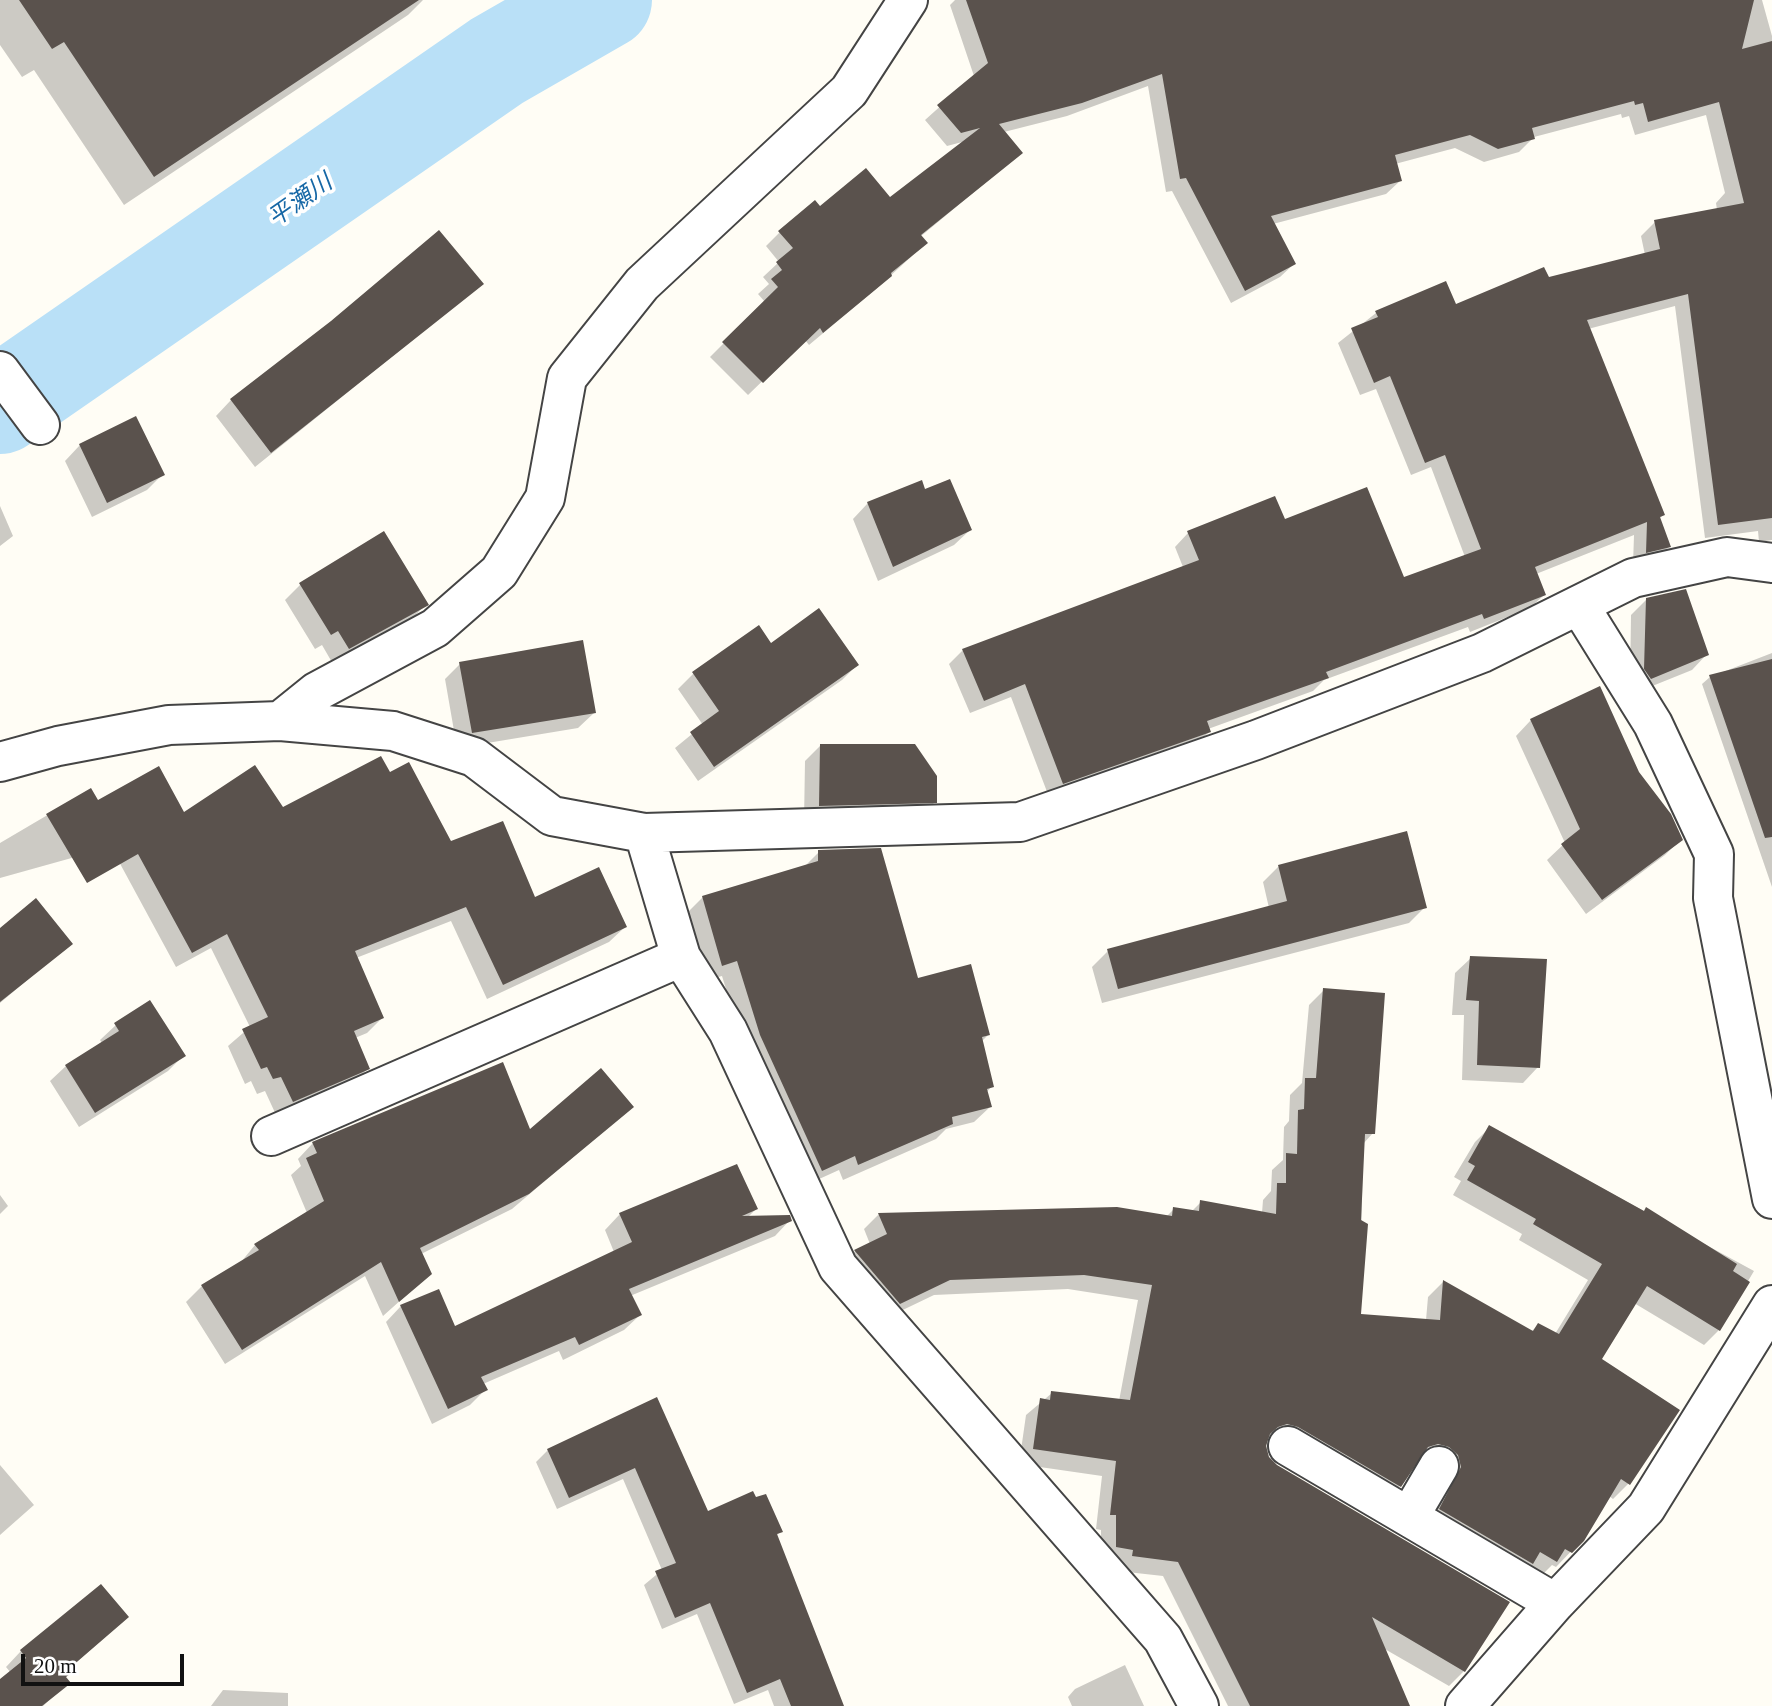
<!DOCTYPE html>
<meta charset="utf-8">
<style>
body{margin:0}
#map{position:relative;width:1772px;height:1706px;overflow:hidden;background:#fffdf5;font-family:Georgia,serif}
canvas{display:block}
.scale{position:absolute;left:21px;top:1654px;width:163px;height:32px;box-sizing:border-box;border:4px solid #111;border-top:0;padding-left:9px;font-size:21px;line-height:24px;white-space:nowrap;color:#111;-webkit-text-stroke:5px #fff;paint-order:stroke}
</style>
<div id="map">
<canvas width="1772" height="1706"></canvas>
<div class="scale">20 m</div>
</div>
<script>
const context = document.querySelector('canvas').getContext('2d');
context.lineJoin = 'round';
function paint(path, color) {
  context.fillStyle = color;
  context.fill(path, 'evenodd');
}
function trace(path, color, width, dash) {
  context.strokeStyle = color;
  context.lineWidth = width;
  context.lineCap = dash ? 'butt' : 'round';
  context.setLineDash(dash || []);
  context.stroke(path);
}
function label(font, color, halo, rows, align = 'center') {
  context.font = font + ' Georgia,"Noto Sans JP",serif';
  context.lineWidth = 7;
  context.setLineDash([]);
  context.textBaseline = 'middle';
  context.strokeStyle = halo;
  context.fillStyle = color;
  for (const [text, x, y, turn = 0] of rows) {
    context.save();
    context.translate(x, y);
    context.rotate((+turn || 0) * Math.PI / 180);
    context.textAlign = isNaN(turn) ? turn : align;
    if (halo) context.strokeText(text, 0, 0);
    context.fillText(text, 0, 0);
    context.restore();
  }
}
const shadow = new Path2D(`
 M 0,0 L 423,0 L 408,15 L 124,205 L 34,70 L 22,77 L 0,45 Z
 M 955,0 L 1762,0 L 1772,36 L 1772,540 L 1759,542 L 1758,531 L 1705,538 L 1675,306 L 1588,329 L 1663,515 L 1659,519 L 1669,547 L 1655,560 L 1633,565 L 1634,535 L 1536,574 L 1544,595 L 1530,608 L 1470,632 L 1468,627 L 1324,680 L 1313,691 L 1208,729 L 1209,732 L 1195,746 L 1049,797 L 1011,697 L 970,713 L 949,664 L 963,650 L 1183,567 L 1175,547 L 1188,533 L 1284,521 L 1403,579 L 1465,557 L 1431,467 L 1411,475 L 1376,389 L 1360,395 L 1338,343 L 1376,313 L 1455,306 L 1645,255 L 1641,236 L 1655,222 L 1717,210 L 1716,203 L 1725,193 L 1706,115 L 1635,135 L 1629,116 L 1622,118 L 1621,114 L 1534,137 L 1519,152 L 1484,162 L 1455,148 L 1395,164 L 1400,181 L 1386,194 L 1273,224 L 1294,264 L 1280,277 L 1231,303 L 1172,191 L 1166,192 L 1148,86 L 1067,116 L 1004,132 L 1021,153 L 920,237 L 912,256 L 876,289 L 809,345 L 805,340 L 748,395 L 710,357 L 765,302 L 758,294 L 769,284 L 763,277 L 779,262 L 766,246 L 780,232 L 820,208 L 890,200 L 966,141 L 947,146 L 925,120 L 974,76 L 950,5 Z
 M 482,284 L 255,467 L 216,416 L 231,400 L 333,323 Z
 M 80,445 L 163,474 L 147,490 L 92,517 L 65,461 Z
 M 924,491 L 970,530 L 954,545 L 878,581 L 853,519 L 868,503 Z
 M 0,506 L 13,536 L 0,546 Z
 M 301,584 L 426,604 L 411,620 L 333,664 L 322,645 L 315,649 L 285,600 Z
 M 1647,599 L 1707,654 L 1692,670 L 1635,693 L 1630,685 L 1631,615 Z
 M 771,645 L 857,665 L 842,680 L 698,781 L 675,748 L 703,725 L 678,689 L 693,674 Z
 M 1772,653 L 1772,887 L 1702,684 L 1710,677 Z
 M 460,664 L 594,713 L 578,728 L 457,748 L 445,679 Z
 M 1531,720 L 1638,772 L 1681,839 L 1665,855 L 1586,914 L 1547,860 L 1565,843 L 1516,736 Z
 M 821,745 L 935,802 L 920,817 L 804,821 L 805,761 Z
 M 389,774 L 450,843 L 534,900 L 625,927 L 609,942 L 487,999 L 451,921 L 356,958 L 382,1018 L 367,1033 L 355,1038 L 368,1068 L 353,1084 L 277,1117 L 265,1091 L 257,1094 L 251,1081 L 245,1084 L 228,1046 L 250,1027 L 211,948 L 176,967 L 111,847 L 0,878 L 0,843 L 90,790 L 97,802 L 183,814 L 282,809 Z
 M 1406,833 L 1425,907 L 1409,923 L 1102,1003 L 1092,967 L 1108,951 L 1269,908 L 1263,882 L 1278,867 Z
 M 819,852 L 916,981 L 988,1035 L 981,1042 L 992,1086 L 986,1093 L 990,1107 L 974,1122 L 946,1129 L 936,1139 L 843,1180 L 839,1170 L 806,1185 L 745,1051 L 722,976 L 707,980 L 687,913 L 703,897 L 803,868 Z
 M 0,930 L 70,944 L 0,1003 Z
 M 1471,958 L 1538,1067 L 1523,1083 L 1462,1080 L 1464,1015 L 1452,1015 L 1455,973 Z
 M 1324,990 L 1373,1133 L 1363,1144 L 1360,1315 L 1426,1320 L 1428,1297 L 1443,1282 L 1531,1332 L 1538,1325 L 1555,1334 L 1588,1280 L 1519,1240 L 1522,1234 L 1453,1195 L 1461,1181 L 1454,1177 L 1475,1142 L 1490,1127 L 1754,1271 L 1719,1330 L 1704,1345 L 1634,1303 L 1600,1359 L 1678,1411 L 1628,1484 L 1613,1499 L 1609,1496 L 1582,1540 L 1556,1567 L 1552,1565 L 1541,1576 L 1425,1525 L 1422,1459 L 1417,1460 L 1400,1486 L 1385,1501 L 1271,1439 L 1266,1440 L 1268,1458 L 1464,1671 L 1449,1686 L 1383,1648 L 1405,1706 L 1228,1706 L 1163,1576 L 1118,1571 L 1101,1562 L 1101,1530 L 1096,1529 L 1102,1476 L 1019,1464 L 1026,1415 L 1052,1393 L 1119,1401 L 1138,1300 L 1068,1289 L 934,1295 L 884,1319 L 840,1266 L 855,1251 L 870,1244 L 864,1229 L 879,1214 L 1166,1217 L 1174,1209 L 1191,1212 L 1201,1202 L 1262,1213 L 1263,1200 L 1271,1191 L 1272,1170 L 1283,1160 L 1284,1127 L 1289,1121 L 1290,1095 L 1302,1083 L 1309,1005 Z
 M 116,1025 L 184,1055 L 168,1071 L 79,1127 L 50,1081 L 66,1066 L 102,1043 L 100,1040 Z
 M 632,1107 L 512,1209 L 421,1254 L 430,1274 L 383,1316 L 365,1276 L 225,1364 L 186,1302 L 202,1286 L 241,1262 L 255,1245 L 307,1213 L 291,1175 L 301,1166 L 298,1159 L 313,1143 L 529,1132 Z
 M 0,1195 L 8,1206 L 0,1214 Z
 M 756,1209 L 747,1218 L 790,1220 L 775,1236 L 630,1296 L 640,1315 L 624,1330 L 563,1360 L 559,1351 L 483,1384 L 486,1389 L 470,1405 L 432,1424 L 386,1322 L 401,1306 L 455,1329 L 614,1252 L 605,1230 L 620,1214 Z
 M 656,1400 L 707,1513 L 781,1531 L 776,1536 L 842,1706 L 774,1706 L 768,1690 L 734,1704 L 697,1614 L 662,1629 L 644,1585 L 662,1570 L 623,1479 L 557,1509 L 536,1462 L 548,1450 Z
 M 0,1465 L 34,1505 L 0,1535 Z
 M 127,1617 L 69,1669 L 64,1678 L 68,1683 L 43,1706 L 0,1706 L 0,1682 L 11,1673 L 6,1667 L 21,1651 Z
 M 1125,1665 L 1144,1706 L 1072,1706 L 1068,1697 L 1075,1689 Z
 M 223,1690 L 288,1693 L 288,1706 L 211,1706 Z`);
const river = new Path2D(`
 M 0,405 L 497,61 L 603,0`);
const building = new Path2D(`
 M 19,0 L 419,0 L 154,177 L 64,42 L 52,49 Z
 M 966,0 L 1754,0 L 1742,49 L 1772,41 L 1772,518 L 1718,525 L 1688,294 L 1587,320 L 1665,515 L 1660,517 L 1671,547 L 1646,553 L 1647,522 L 1535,567 L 1546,595 L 1484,619 L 1482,614 L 1326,672 L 1329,678 L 1207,721 L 1211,732 L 1063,784 L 1025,684 L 984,701 L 962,649 L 1199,560 L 1187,531 L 1275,496 L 1285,519 L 1367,487 L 1404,577 L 1481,549 L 1445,455 L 1425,463 L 1390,376 L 1374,383 L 1351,328 L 1378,317 L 1375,311 L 1446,281 L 1456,304 L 1544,267 L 1549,277 L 1660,249 L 1654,220 L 1744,203 L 1719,102 L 1648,122 L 1643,103 L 1635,105 L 1634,101 L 1532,128 L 1535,139 L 1498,149 L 1470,135 L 1395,155 L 1402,181 L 1271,216 L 1296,264 L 1245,291 L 1186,178 L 1180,179 L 1162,74 L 1082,103 L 999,124 L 1023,153 L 921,235 L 928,243 L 891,273 L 892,276 L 823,333 L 820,328 L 763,383 L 722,342 L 778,287 L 771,279 L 782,270 L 776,262 L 793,248 L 778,231 L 815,200 L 820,206 L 866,168 L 890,197 L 980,128 L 961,133 L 937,105 L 988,63 Z
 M 439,230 L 484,284 L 271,453 L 230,399 L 331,321 Z
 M 136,416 L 165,475 L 107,503 L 79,444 Z
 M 950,479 L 972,530 L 893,567 L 867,502 L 922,480 L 925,489 Z
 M 384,531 L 429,605 L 349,649 L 338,631 L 331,635 L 299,583 Z
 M 1686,589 L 1709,655 L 1651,679 L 1644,669 L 1646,598 Z
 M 819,608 L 859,665 L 714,767 L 690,732 L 719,711 L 692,672 L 759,625 L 771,643 Z
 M 583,640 L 596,713 L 472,733 L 459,662 Z
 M 1772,659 L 1772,837 L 1765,838 L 1709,675 Z
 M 1600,686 L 1639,772 L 1671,814 L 1683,840 L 1602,900 L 1561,844 L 1580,829 L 1530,719 Z
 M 820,744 L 915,744 L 937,776 L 937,803 L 819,806 Z
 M 381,756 L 390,772 L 409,762 L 451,841 L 503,821 L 535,897 L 599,867 L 627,927 L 503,985 L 466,907 L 355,951 L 384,1018 L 354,1031 L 370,1069 L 293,1102 L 281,1077 L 273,1079 L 267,1067 L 261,1069 L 242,1029 L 268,1017 L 227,934 L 192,953 L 138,854 L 87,883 L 46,814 L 91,788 L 98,800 L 159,766 L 184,812 L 255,765 L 283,807 Z
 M 1407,831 L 1427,908 L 1118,989 L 1107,949 L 1287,901 L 1278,865 Z
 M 881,848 L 918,978 L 971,964 L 990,1035 L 982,1037 L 994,1087 L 987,1089 L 992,1107 L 952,1117 L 953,1124 L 858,1165 L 855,1156 L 822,1171 L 760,1035 L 737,961 L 722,966 L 702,896 L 818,861 L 818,850 Z
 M 36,898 L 73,944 L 0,1002 L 0,928 Z
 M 1470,956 L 1547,959 L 1540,1068 L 1477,1065 L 1479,1001 L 1466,1000 Z
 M 1323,988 L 1385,993 L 1375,1134 L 1365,1134 L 1361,1220 L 1368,1224 L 1361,1314 L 1440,1320 L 1443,1280 L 1533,1331 L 1538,1323 L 1559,1334 L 1602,1264 L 1533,1224 L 1536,1219 L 1467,1180 L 1475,1166 L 1468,1162 L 1489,1125 L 1644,1211 L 1646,1207 L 1737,1264 L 1733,1271 L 1750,1282 L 1720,1331 L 1647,1286 L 1602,1359 L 1680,1410 L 1630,1485 L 1621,1479 L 1584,1541 L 1572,1553 L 1565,1549 L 1557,1562 L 1540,1552 L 1533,1564 L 1439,1509 L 1461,1467 L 1458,1455 L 1449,1447 L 1438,1444 L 1428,1447 L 1401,1487 L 1298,1427 L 1287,1424 L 1278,1427 L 1270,1434 L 1266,1446 L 1269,1457 L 1277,1465 L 1510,1602 L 1465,1672 L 1372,1617 L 1410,1706 L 1250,1706 L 1178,1562 L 1132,1556 L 1133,1550 L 1116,1547 L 1116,1515 L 1110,1515 L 1116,1461 L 1033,1449 L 1040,1398 L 1050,1400 L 1051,1391 L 1130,1400 L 1152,1285 L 1084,1275 L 950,1280 L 900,1304 L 854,1250 L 887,1234 L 878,1213 L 1117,1207 L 1172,1216 L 1173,1207 L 1199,1211 L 1200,1200 L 1276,1214 L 1277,1183 L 1286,1183 L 1286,1153 L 1297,1154 L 1298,1110 L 1304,1109 L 1305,1078 L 1316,1078 Z
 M 150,1000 L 186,1056 L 95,1113 L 65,1065 L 119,1031 L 114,1023 Z
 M 503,1062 L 530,1129 L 601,1068 L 634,1107 L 529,1194 L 420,1248 L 432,1274 L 399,1302 L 381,1262 L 242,1350 L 201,1285 L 259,1250 L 254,1244 L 324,1201 L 306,1158 L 317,1153 L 312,1142 Z
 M 737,1164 L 758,1209 L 742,1216 L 790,1215 L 792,1221 L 629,1289 L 642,1315 L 579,1345 L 575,1337 L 481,1377 L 488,1390 L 448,1409 L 400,1305 L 439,1289 L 455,1326 L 632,1242 L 619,1213 Z
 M 657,1397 L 708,1511 L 753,1491 L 756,1497 L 766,1494 L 783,1532 L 777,1534 L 844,1706 L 791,1706 L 780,1679 L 747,1693 L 710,1603 L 675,1618 L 655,1571 L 676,1563 L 635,1468 L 569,1498 L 547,1449 Z
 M 101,1584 L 129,1617 L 71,1667 L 74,1671 L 66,1677 L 71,1683 L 42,1706 L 0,1706 L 0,1679 L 26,1658 L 20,1650 Z`);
const street = new Path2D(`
 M 0,371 L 40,425
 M 1579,605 L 1653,724 L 1714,854 L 1713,898 L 1772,1199
 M 280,721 L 316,692 L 435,628 L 499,572 L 545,498 L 567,378 L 642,284 L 849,91 L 908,0
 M 0,762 L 58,746 L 169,725 L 280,721 L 393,731 L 474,757 L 552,816 L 644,833 L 1020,822 L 1256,740 L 1482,653 L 1633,578 L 1727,557 L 1772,563
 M 644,833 L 681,957 L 728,1031 L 838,1267 L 1163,1639 L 1199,1706
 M 271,1136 L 681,957
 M 1288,1446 L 1555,1603
 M 1409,1517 L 1439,1466
 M 1465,1706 L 1555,1603 L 1646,1508 L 1772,1305`);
const waterNames = [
 ["平瀬川",299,199,-35]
];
paint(shadow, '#0003');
trace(river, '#b9e0f7', 98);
paint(building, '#5a524d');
trace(street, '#444', 42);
trace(street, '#fff', 38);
label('italic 24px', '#1768a6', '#fff', waterNames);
</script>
